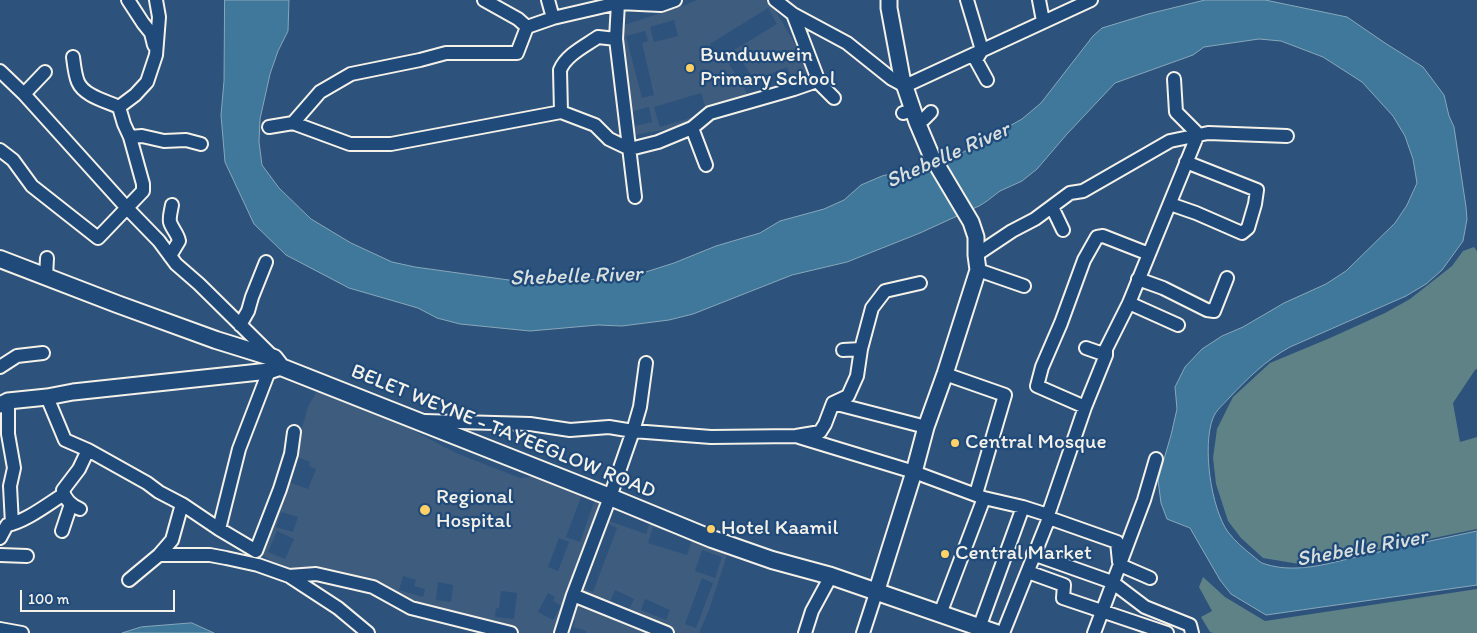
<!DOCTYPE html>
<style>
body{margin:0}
#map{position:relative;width:1477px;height:633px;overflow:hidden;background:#2d527c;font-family:Itim,sans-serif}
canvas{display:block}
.scale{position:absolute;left:20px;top:590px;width:155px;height:22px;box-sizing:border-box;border:2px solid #f4f1e8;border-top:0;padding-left:6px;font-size:15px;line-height:18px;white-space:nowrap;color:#f4f1e8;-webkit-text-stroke:4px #1f4a7a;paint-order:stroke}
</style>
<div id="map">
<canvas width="1477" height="633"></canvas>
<div class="scale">100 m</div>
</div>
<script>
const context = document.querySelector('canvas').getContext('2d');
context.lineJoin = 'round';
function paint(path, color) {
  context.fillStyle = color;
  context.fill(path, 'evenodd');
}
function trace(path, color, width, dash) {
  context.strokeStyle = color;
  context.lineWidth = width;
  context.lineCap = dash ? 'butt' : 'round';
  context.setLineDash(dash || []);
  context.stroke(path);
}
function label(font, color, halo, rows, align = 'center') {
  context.font = font + ' Itim,sans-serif';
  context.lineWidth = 4.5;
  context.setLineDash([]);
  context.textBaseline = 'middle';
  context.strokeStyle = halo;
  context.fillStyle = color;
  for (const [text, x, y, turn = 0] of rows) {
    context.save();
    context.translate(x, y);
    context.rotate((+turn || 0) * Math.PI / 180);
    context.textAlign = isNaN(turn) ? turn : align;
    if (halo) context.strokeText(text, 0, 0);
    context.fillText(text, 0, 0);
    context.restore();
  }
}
const built = new Path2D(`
 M 697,0 L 765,0 L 771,3 L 815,78 L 668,129 L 635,135 L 617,45 L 621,26 L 685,5 ZM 768,8 L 777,24 L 719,59 L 710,44 ZM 674,20 L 678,36 L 654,42 L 650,27 ZM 645,31 L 648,41 L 642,43 L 654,95 L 642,98 L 626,36 ZM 740,58 L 752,77 L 741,84 L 729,64 ZM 787,67 L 792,78 L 748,96 L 743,85 ZM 701,93 L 707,113 L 660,127 L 654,107 ZM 649,107 L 652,122 L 635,126 L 631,112 Z
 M 318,389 L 395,421 L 456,453 L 520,478 L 539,476 L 727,551 L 726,558 L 709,610 L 699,633 L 586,633 L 586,631 L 573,627 L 575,621 L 567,619 L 565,633 L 517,633 L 437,610 L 401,602 L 343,575 L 317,566 L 300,570 L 280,569 L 258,551 L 296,448 L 308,407 ZM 295,456 L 310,462 L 309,466 L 316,469 L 308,489 L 285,481 ZM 581,497 L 594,502 L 580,542 L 566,537 ZM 613,509 L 650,522 L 646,534 L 609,521 ZM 281,512 L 298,517 L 293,532 L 276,527 ZM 606,523 L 617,528 L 593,592 L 582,588 ZM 653,527 L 692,539 L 687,555 L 648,543 ZM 277,531 L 294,539 L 285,559 L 268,552 ZM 559,538 L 569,542 L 558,571 L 548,567 ZM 702,550 L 722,557 L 715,578 L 695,571 ZM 403,576 L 416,580 L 414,586 L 425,589 L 423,597 L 399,590 ZM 702,578 L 713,583 L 696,628 L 685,624 ZM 438,582 L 453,585 L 451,602 L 436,600 ZM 615,590 L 634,599 L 628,611 L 610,602 ZM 501,591 L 517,593 L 514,619 L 495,617 L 496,608 L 499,609 ZM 548,593 L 555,597 L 553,601 L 561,606 L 553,620 L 538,612 ZM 645,599 L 670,610 L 666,620 L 641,610 Z`);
const green = new Path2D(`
 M 1474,247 L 1477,251 L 1477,369 L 1475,370 L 1453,403 L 1460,442 L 1477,437 L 1477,529 L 1319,562 L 1299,564 L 1263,558 L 1241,538 L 1228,521 L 1216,484 L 1213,458 L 1217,429 L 1233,397 L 1270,363 L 1330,338 L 1385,313 L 1410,299 L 1452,266 L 1463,251 Z
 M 1203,577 L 1225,597 L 1265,621 L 1477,589 L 1477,633 L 1213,633 L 1210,632 L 1201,617 L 1212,611 L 1199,587 Z`);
const water = new Path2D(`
 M 225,0 L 289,0 L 288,31 L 278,51 L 270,74 L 260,119 L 259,142 L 262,165 L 279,188 L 311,219 L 351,243 L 392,262 L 415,267 L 516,281 L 562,277 L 585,280 L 630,277 L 674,263 L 716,246 L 760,233 L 780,221 L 824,209 L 844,200 L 861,185 L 882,176 L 951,159 L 1022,119 L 1041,103 L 1093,36 L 1102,28 L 1148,14 L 1205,0 L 1265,0 L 1347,17 L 1385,43 L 1423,67 L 1444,95 L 1449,116 L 1454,127 L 1466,207 L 1467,219 L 1463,241 L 1442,270 L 1426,284 L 1406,296 L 1290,347 C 1266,360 1248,378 1229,398 C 1224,404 1216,410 1213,418 C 1202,446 1211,508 1228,532 C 1235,541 1244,549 1253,556 C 1257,559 1260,563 1265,564 C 1299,575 1336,561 1369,554 C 1405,546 1441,539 1477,531 L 1477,585 L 1266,615 L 1231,594 L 1220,580 L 1190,528 L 1167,519 L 1161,503 L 1158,480 L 1171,435 L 1177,409 L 1175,387 L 1185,367 L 1202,349 L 1222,336 L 1243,327 L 1284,303 L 1326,284 L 1346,271 L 1395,223 L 1407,205 L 1417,183 L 1413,159 L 1405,136 L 1393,116 L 1362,82 L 1323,57 L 1281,41 L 1259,39 L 1204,47 L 1193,55 L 1115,83 L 1067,134 L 1037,169 L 1022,181 L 1000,191 L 987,201 L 979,206 L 920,233 L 847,262 L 792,275 L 693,314 L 669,320 L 622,326 L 598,325 L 530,331 L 460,324 L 437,318 L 418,308 L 349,288 L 286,255 L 254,224 L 225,162 L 221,115 L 224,81 Z
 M 192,623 L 214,633 L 122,633 L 141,627 Z`);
const minor = new Path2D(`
 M 128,0 L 143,23 L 151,33 L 154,45
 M 484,0 L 518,19 L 527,27
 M 548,0 L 553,18
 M 675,0 L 661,5 L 618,3 L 553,18 L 527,27 L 517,53 L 446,53 L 420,60 L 351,74 L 320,92 L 293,123 L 350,144 L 391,144 L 561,112 L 595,125 L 609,139 L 630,149 L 658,142 L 692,128 L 710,113 L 794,89 L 817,81
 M 775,0 L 793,14 L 847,43 L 892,79 L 905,86 L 1091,0
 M 967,0 L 982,50 L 976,60 L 987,80
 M 1039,0 L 1043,21
 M 618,3 L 616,39 L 635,197
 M 793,14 L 817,77 L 817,81
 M 73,57 C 74,65 75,75 78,82 C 84,96 106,101 119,107
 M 0,71 L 24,94 L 126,207 L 159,241 L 176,264 L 199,284 L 273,357
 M 1174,79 L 1176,112 L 1198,134
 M 817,81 L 834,98
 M 24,94 L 45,72
 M 119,107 L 135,95 L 147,82 L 156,55 L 159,17 L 156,0
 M 561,112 L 560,70 C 566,55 585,46 598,37 L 616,39
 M 903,113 L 913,110
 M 917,122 L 924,119 L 931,112
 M 269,127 L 293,123
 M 692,128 L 706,165
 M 130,137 L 142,136 L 164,141 L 186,140 L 201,144
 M 0,150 L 13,160 L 32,186 L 98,238 L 143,191 L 143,184 L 130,137 L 124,124 L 119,107
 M 1170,204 L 1196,213 L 1242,233 L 1248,228 L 1255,204 L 1257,190 L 1186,162
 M 1052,207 L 1063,230
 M 976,255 L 1012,231 L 1035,219 L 1070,193 L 1083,191 L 1170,141 L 1208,133 L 1287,136
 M 170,256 L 179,241 C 178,234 172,229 170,222 C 169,217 171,211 172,205
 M 978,270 L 1024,286
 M 46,277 L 47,258
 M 1138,279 L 1163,288 L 1207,310 L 1214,311 L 1227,278
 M 1129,303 L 1178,325
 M 240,325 L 248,311 L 252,297 L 266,262
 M 1086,348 L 1106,355
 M 843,350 L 861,349
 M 0,367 L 17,356 L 43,353
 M 945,374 L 1005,395 L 976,494
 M 47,397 L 65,440 L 88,450 L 147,483 L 159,492 L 182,504 L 219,529 L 256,551 L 280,489 L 291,454 L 294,432
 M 8,401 L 8,434 L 14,468 L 10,486 L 12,524
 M 833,403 L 926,427
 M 1085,407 L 1037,386 L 1042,367 L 1061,323 L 1084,260 L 1097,237 L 1103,236 L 1149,254
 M 424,421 L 530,424 L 570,430 L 609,427 L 633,431 L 711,437 L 796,436 L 820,432 L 825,424 L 833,403 L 848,396 L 857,376 L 861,349 L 872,308 L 885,291 L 920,283
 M 799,437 L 914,472 L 984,498 L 1023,507 L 1048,515
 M 80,509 C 72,506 64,499 63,490 L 79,469 L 88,450
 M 1049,518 L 1117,542 L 1119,562
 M 219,529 L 239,449 L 269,371
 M 62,531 L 71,504
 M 0,538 L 7,525 C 25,522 48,504 64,494
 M 1033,554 L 1112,582 L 1145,607 L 1190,625 L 1192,633
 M 0,555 L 27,556
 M 159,555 L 210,555 L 226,558 L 258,565 L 289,576 L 338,608 L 368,633
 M 1120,565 L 1150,578
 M 1028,572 L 1064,585 L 1063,598 L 1167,633
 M 289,576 L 316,574 L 373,587 L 411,608 L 511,633
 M 129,580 L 159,555 L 172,540 L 182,504
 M 573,595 L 667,633
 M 940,614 L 984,498
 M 979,628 L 1023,507
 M 0,629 L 22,633
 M 561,633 L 573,595 L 610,497 L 633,431 L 640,407 L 646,363
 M 805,633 L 812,611 L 831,576
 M 863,633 L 876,593
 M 1003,633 L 1049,518 L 1048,515 L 1085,407 L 1106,355 L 1106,349 L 1129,303 L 1198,134
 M 1094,633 L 1144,500 L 1156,459`);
const tertiary = new Path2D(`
 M 0,405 L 8,401 L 47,397 L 73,392 L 269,371 L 281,367
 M 876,593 L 914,472 L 926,427 L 945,374 L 978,270 L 976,255 L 976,237 L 971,222 L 931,155 L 917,122 L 902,78 L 889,8 L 889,0`);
const secondary = new Path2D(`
 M 0,259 L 117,304 L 216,340 L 274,358 L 281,367 L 610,497 L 712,539 L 772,560 L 831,576 L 996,633`);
const markers = [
 [690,68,5,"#ffd166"],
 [955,443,5,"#ffd166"],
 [425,510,6,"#ffd166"],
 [711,529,5,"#ffd166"],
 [945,554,5,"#ffd166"]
];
const poiNames = [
 ["Bunduuwein",700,56],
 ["Primary School",700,80],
 ["Central Mosque",965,443],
 ["Regional",436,498],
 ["Hospital",436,522],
 ["Hotel Kaamil",721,529],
 ["Central Market",955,554]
];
const streetNames = [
 ["BELET WEYNE - TAYEEGLOW ROAD",503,432,22]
];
const waterNames = [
 ["Shebelle River",948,156,-24],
 ["Shebelle River",576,277,-2],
 ["Shebelle River",1362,549,-10]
];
paint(built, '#3e5c7e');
paint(green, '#5e8286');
paint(water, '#40789b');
trace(water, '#88a8ba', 1);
trace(minor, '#f4f1e8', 16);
trace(tertiary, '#f4f1e8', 19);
trace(secondary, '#f4f1e8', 20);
trace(minor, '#1f4a7a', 12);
trace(tertiary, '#1f4a7a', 15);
trace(secondary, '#1f4a7a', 16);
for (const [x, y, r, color] of markers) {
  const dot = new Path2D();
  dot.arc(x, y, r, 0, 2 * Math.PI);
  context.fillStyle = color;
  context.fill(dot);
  trace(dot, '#1f4a7a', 2);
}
label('21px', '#f4f1e8', '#1f4a7a', poiNames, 'left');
label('21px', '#f4f1e8', '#1f4a7a', streetNames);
label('italic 22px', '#d9dfdc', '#1f4a7a', waterNames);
</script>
